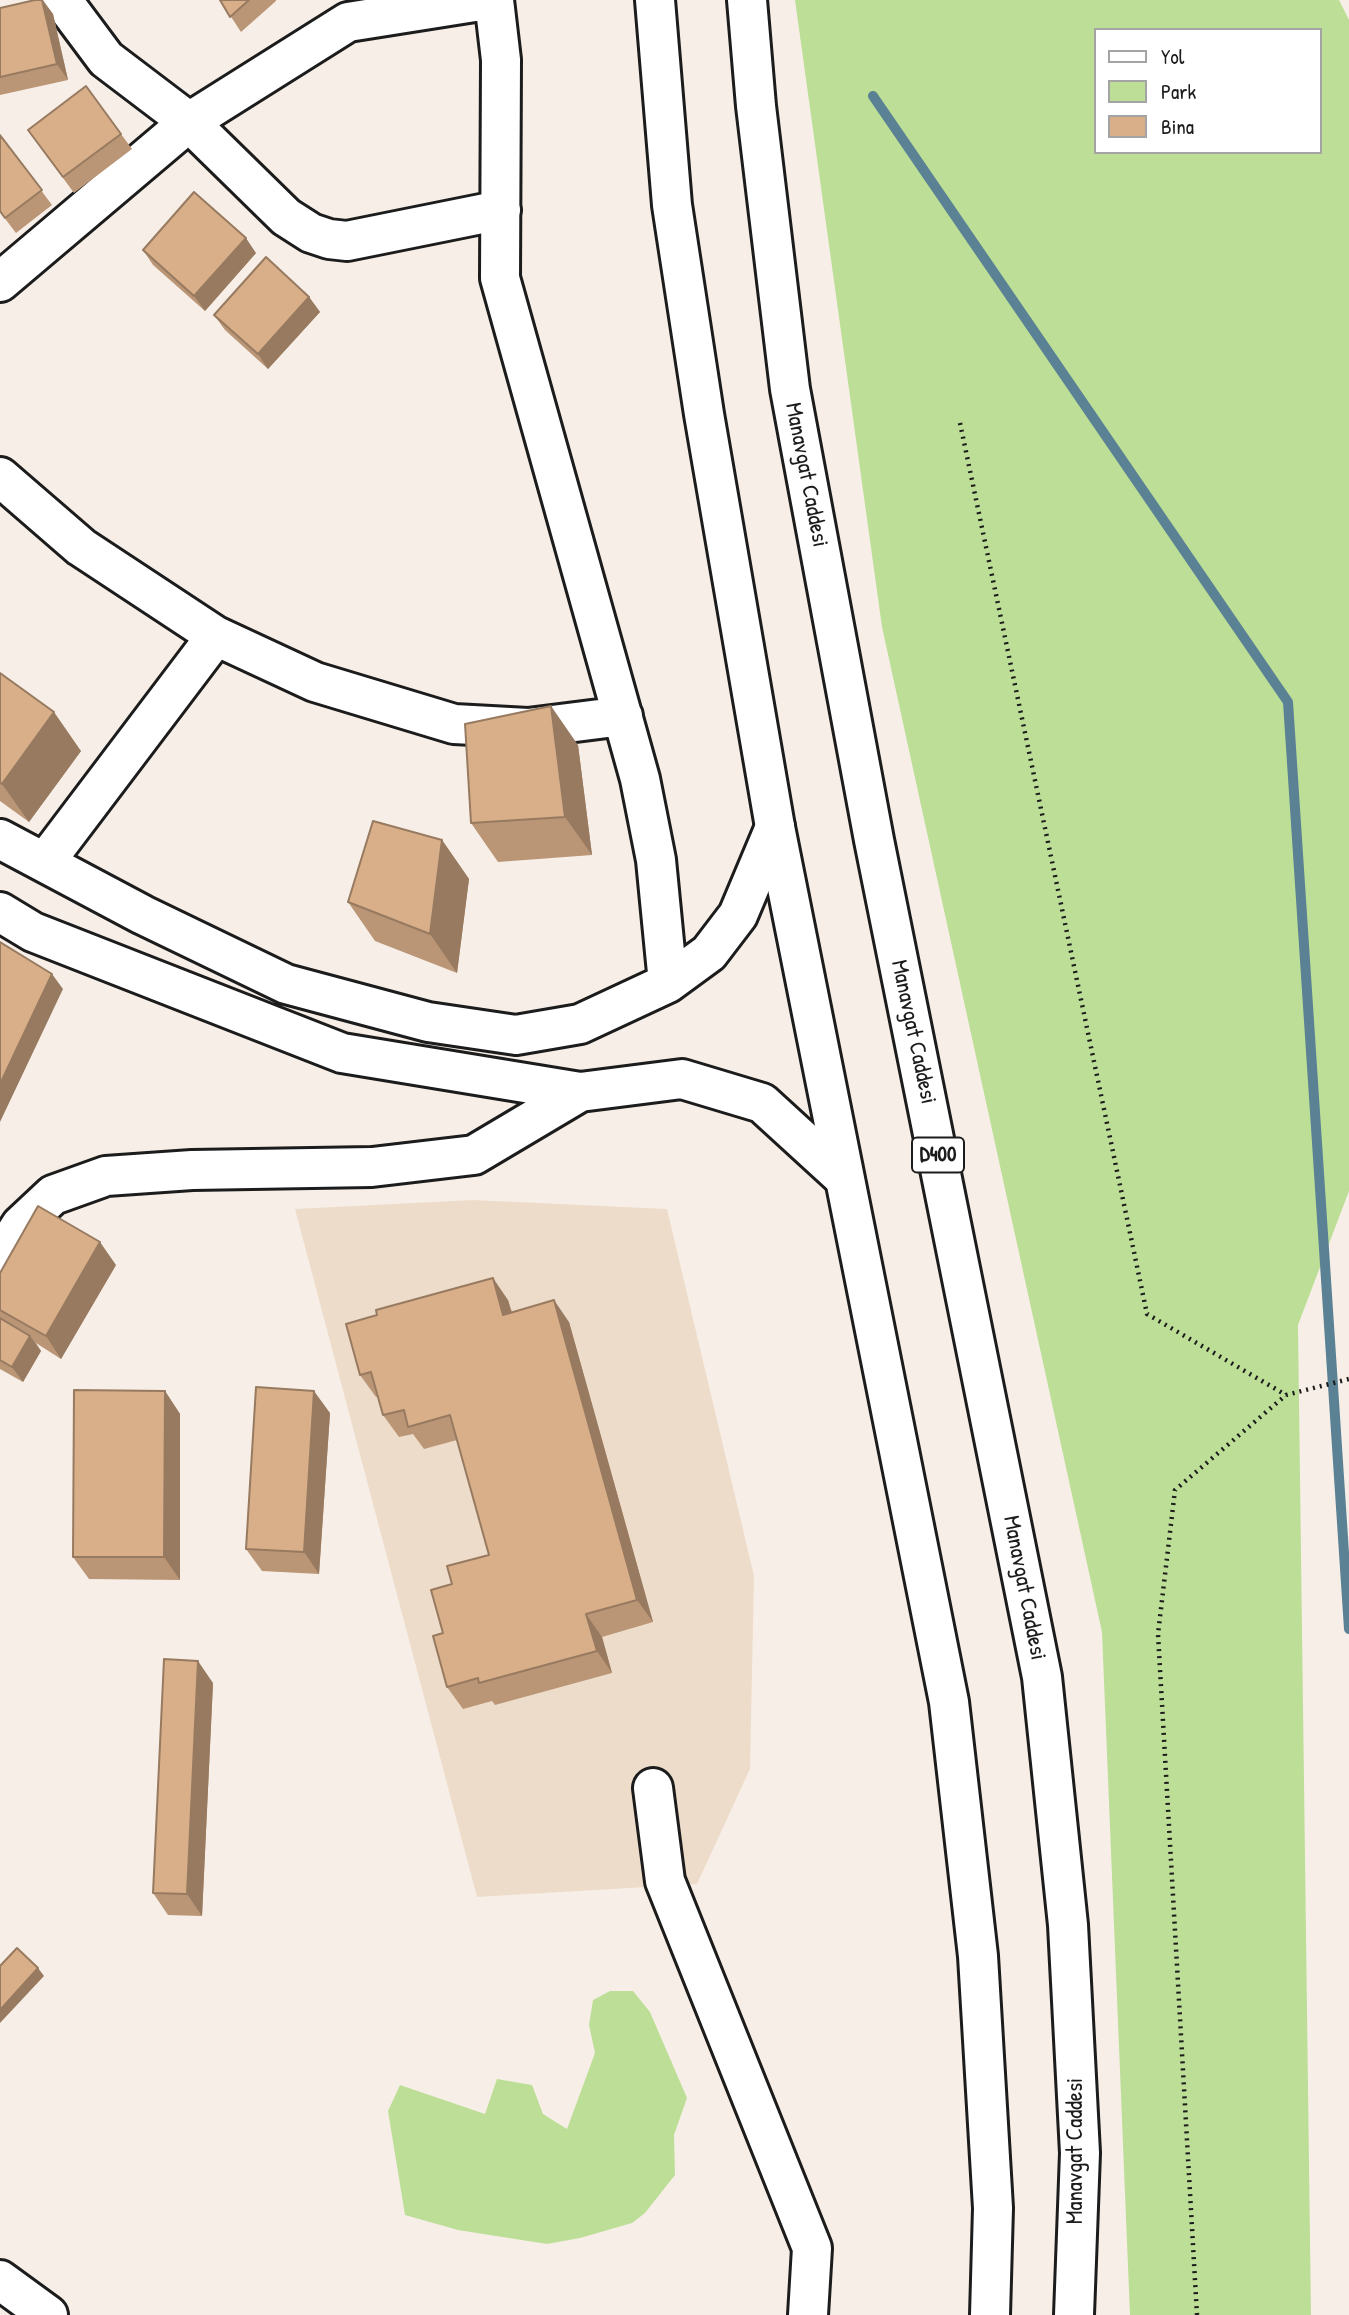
<!DOCTYPE html>
<style>
body{margin:0}
#map{position:relative;width:1349px;height:2315px;overflow:hidden;background:#f7efe7;font-family:"Patrick Hand",sans-serif}
canvas{display:block}
.legend{position:absolute;left:1094px;top:28px;width:228px;height:126px;box-sizing:border-box;background:#fff;border:2px solid #a4a4a4;margin:0;padding:9px 12px;list-style:none;font-size:21px;color:#1c1c1c}
.legend li{display:flex;align-items:center;gap:14px;height:35px}
.legend b{width:35px;border:2px solid #a4a4a4}
</style>
<div id="map">
<canvas width="1349" height="2315"></canvas>
<ul class="legend">
<li><b style="height:9px;background:#fff"></b>Yol</li>
<li><b style="height:19px;background:#bdde97"></b>Park</li>
<li><b style="height:19px;background:#d8af89"></b>Bina</li>
</ul>
</div>
<script>
const context = document.querySelector('canvas').getContext('2d');
context.lineJoin = 'round';
function paint(path, color) {
  context.fillStyle = color;
  context.fill(path, 'evenodd');
}
function trace(path, color, width, dash) {
  context.strokeStyle = color;
  context.lineWidth = width;
  context.lineCap = dash ? 'butt' : 'round';
  context.setLineDash(dash || []);
  context.stroke(path);
}
function label(font, color, halo, rows, align = 'center') {
  context.font = font + ' "Patrick Hand",sans-serif';
  context.lineWidth = 6;
  context.setLineDash([]);
  context.textBaseline = 'middle';
  context.strokeStyle = halo;
  context.fillStyle = color;
  for (const [text, x, y, turn = 0] of rows) {
    context.save();
    context.translate(x, y);
    context.rotate((+turn || 0) * Math.PI / 180);
    context.textAlign = isNaN(turn) ? turn : align;
    if (halo) context.strokeText(text, 0, 0);
    context.fillText(text, 0, 0);
    context.restore();
  }
}
const built = new Path2D(`
 M 473,1200 L 667,1209 L 754,1576 L 750,1769 L 697,1884 L 477,1897 L 295,1209 Z`);
const green = new Path2D(`
 M 795,0 L 1339,0 L 1349,20 L 1349,1191 L 1298,1325 L 1311,2315 L 1130,2315 L 1102,1632 L 882,627 ZM 1095,30 L 1319,30 L 1319,152 L 1095,152 Z
 M 610,1991 L 633,1991 L 650,2012 L 687,2098 L 674,2135 L 675,2175 L 645,2213 L 632,2223 L 580,2238 L 547,2244 L 458,2230 L 405,2215 L 388,2111 L 400,2085 L 485,2114 L 497,2079 L 532,2085 L 543,2114 L 567,2129 L 595,2053 L 589,2025 L 593,2000 Z`);
const stream = new Path2D(`
 M 873,96 L 1288,702 L 1349,1629`);
const path = new Path2D(`
 M 960,423 L 1147,1314 L 1286,1395
 M 1197,2315 L 1158,1634 L 1175,1490 L 1286,1395 L 1349,1379`);
const minor = new Path2D(`
 M 62,0 L 106,59 L 189,122 L 286,217 L 311,233 L 329,239 L 347,241 L 501,210
 M 494,0 L 501,60 L 500,278 L 640,779 L 656,860 L 668,983
 M 0,282 L 189,122 L 348,22 L 487,0
 M 0,477 L 81,547 L 216,636 L 315,682 L 454,724 L 528,728 L 623,716
 M 0,839 L 143,915 L 286,984 L 428,1022 L 516,1035 L 580,1024 L 668,983 L 709,953 L 738,915 L 775,827
 M 45,862 L 216,636
 M 0,912 L 33,932 L 342,1053 L 580,1092 L 682,1079 L 762,1103 L 844,1178
 M 0,1258 L 21,1225 L 53,1195 L 106,1176 L 192,1170 L 372,1167 L 474,1155 L 580,1092
 M 653,1788 L 665,1881 L 812,2248 L 808,2315
 M 0,2280 L 48,2315`);
const trunk = new Path2D(`
 M 655,0 L 672,205 L 704,414 L 775,827 L 949,1702 L 978,1956 L 993,2208 L 990,2315
 M 747,0 L 756,106 L 790,389 L 874,840 L 1042,1677 L 1068,1925 L 1080,2153 L 1074,2315`);
const wall = new Path2D(`
 M 35,0 L 43,0 L 53,14 L 68,80 L 0,95 L 0,8 Z
 M 220,0 L 276,0 L 276,1 L 241,32 Z
 M 28,130 L 121,134 L 132,149 L 74,193 Z
 M 0,135 L 52,205 L 16,233 L 0,212 Z
 M 143,250 L 256,253 L 205,311 L 153,265 Z
 M 309,297 L 320,312 L 268,369 L 225,330 L 214,315 Z
 M 0,673 L 81,751 L 29,822 L 0,801 Z
 M 578,745 L 592,855 L 498,862 L 471,823 Z
 M 442,840 L 469,879 L 457,973 L 375,941 L 348,902 Z
 M 116,1265 L 61,1359 L 36,1343 L 41,1351 L 23,1382 L 0,1369 L 0,1310 Z
 M 508,1300 L 512,1312 L 569,1322 L 653,1622 L 602,1637 L 612,1673 L 495,1705 L 492,1701 L 463,1709 L 447,1687 L 443,1633 L 452,1584 L 489,1555 L 457,1440 L 424,1449 L 413,1434 L 399,1437 L 383,1415 L 378,1397 L 376,1397 L 360,1375 Z
 M 165,1391 L 180,1414 L 180,1580 L 89,1579 L 73,1557 Z
 M 330,1413 L 319,1574 L 262,1571 L 246,1549 Z
 M 213,1683 L 202,1916 L 168,1915 L 153,1893 Z`);
const shadedWall = new Path2D(`
 M 42,0 L 53,14 L 68,80 L 57,64 Z
 M 246,238 L 256,253 L 205,311 L 194,296 Z
 M 309,297 L 320,312 L 268,369 L 258,354 Z
 M 551,706 L 578,745 L 592,855 L 565,817 Z
 M 54,712 L 81,751 L 29,822 L 2,784 Z
 M 442,840 L 469,879 L 457,973 L 430,934 Z
 M 52,974 L 63,989 L 0,1122 L 0,1084 Z
 M 100,1242 L 116,1265 L 61,1359 L 46,1336 Z
 M 493,1278 L 508,1300 L 518,1337 L 503,1315 Z
 M 554,1300 L 569,1322 L 653,1622 L 637,1600 Z
 M 30,1336 L 41,1351 L 23,1382 L 12,1367 Z
 M 165,1391 L 180,1414 L 180,1580 L 164,1557 Z
 M 314,1391 L 330,1413 L 319,1574 L 304,1552 Z
 M 586,1614 L 602,1637 L 612,1673 L 597,1651 Z
 M 198,1661 L 213,1683 L 202,1916 L 187,1894 Z
 M 38,1968 L 44,1976 L 0,2023 L 0,2010 Z`);
const building = new Path2D(`
 M 35,0 L 42,0 L 57,64 L 0,77 L 0,8 Z
 M 220,0 L 249,0 L 230,17 Z
 M 86,86 L 121,134 L 63,177 L 28,130 Z
 M 0,135 L 42,190 L 5,218 L 0,211 Z
 M 194,192 L 246,238 L 194,296 L 143,250 Z
 M 266,257 L 309,297 L 258,354 L 214,315 Z
 M 0,673 L 54,712 L 2,784 L 0,782 Z
 M 551,706 L 565,817 L 471,823 L 465,724 Z
 M 373,821 L 442,840 L 430,934 L 348,902 Z
 M 0,942 L 52,974 L 0,1084 Z
 M 38,1206 L 100,1242 L 46,1336 L 0,1310 L 0,1273 Z
 M 493,1278 L 503,1315 L 554,1300 L 637,1600 L 586,1614 L 597,1651 L 479,1683 L 478,1678 L 447,1687 L 433,1636 L 443,1633 L 431,1590 L 452,1584 L 447,1566 L 489,1555 L 450,1415 L 408,1427 L 404,1410 L 383,1415 L 371,1372 L 360,1375 L 346,1324 L 377,1315 L 376,1310 Z
 M 0,1318 L 30,1336 L 12,1367 L 0,1360 Z
 M 256,1387 L 314,1391 L 304,1552 L 246,1549 Z
 M 74,1390 L 165,1391 L 164,1557 L 73,1557 Z
 M 164,1659 L 198,1661 L 187,1894 L 153,1893 Z
 M 17,1948 L 38,1968 L 0,2010 L 0,1966 Z`);
const shields = [
 [938,1155,52]
];
const shieldNames = [
 ["D400",938,1155]
];
const streetNames = [
 ["Manavgat Caddesi",806,475,79],
 ["Manavgat Caddesi",913,1032,78],
 ["Manavgat Caddesi",1024,1588,79],
 ["Manavgat Caddesi",1076,2151,-90]
];
paint(built, '#eedccb');
paint(green, '#bdde97');
trace(stream, '#5a8194', 10);
trace(minor, '#1c1c1c', 44);
trace(trunk, '#1c1c1c', 44);
trace(path, '#1c1c1c', 4.5, [2, 5]);
trace(minor, '#fff', 38);
trace(trunk, '#fff', 38);
paint(wall, '#ba9676');
paint(shadedWall, '#977a60');
paint(building, '#d8af89');
trace(building, '#977a60', 2);
for (const [x, y, w] of shields) {
  const box = new Path2D();
  box.roundRect(x - w / 2, y - 17.5, w, 35, 5);
  context.fillStyle = '#fff';
  context.fill(box);
  trace(box, '#1c1c1c', 2);
}
label('bold 21px', '#1c1c1c', null, shieldNames);
label('23px', '#1c1c1c', '#fff', streetNames);
</script>
